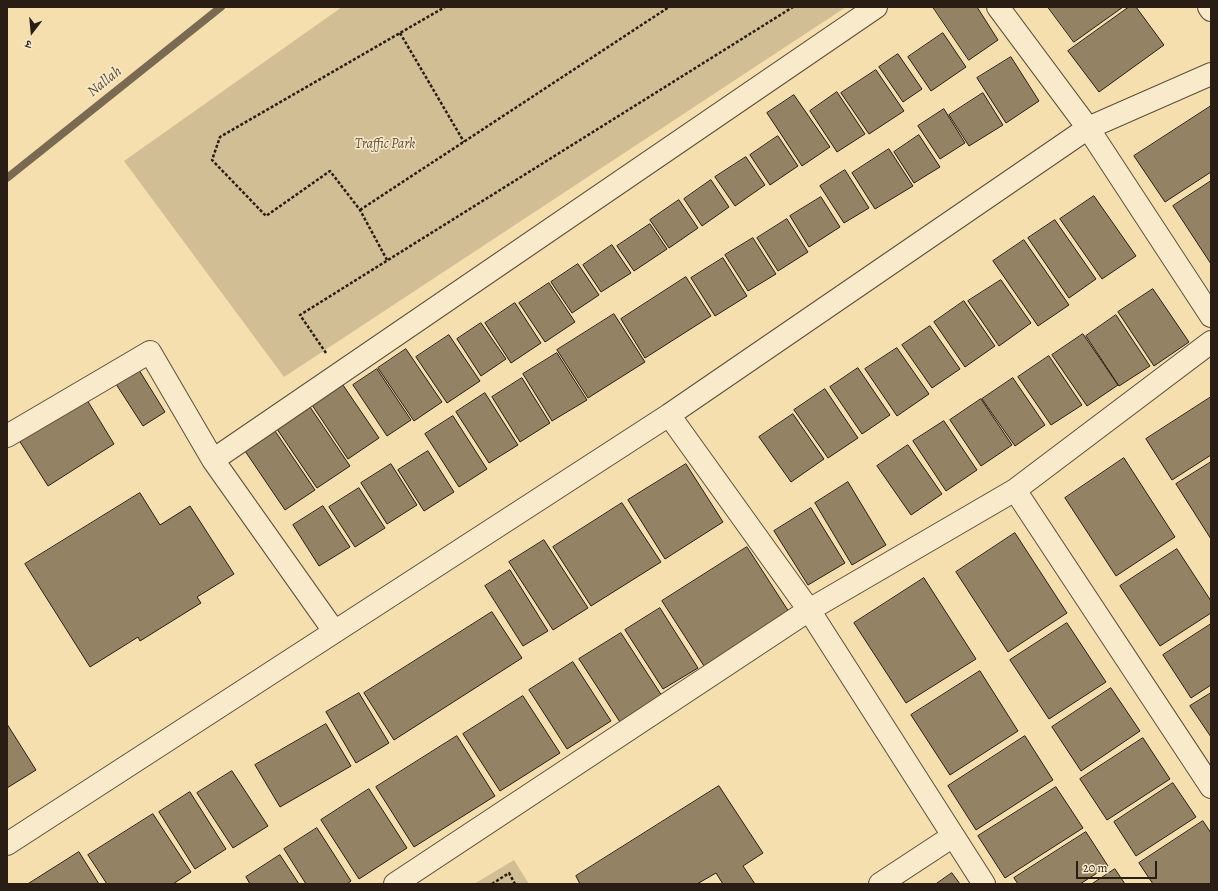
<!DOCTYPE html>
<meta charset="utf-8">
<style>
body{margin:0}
#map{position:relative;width:1218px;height:891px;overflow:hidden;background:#f5dfaf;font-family:Alegreya,"Noto Serif Devanagari",serif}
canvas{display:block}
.frame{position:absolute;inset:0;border:8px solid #2a1e14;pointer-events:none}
.north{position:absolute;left:12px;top:12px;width:40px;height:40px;-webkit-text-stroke:3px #f8eacb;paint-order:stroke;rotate:196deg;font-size:11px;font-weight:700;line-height:16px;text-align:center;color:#2a1e14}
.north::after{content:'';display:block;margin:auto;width:14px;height:18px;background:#2a1e14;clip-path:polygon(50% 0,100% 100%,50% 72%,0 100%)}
.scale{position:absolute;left:1076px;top:861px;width:81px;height:18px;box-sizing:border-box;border:2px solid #2a1e14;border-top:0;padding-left:5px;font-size:12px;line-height:14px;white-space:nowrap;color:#2a1e14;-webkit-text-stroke:3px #f8eacb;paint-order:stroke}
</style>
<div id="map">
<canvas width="1218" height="891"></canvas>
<div class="frame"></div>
<div class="north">उ</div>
<div class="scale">20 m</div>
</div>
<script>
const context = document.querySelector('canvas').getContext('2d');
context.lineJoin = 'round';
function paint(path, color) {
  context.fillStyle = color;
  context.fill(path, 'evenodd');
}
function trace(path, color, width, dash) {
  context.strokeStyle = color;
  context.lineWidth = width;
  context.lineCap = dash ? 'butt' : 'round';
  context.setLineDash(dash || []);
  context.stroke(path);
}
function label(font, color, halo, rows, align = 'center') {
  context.font = font + ' Alegreya,serif';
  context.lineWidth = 3;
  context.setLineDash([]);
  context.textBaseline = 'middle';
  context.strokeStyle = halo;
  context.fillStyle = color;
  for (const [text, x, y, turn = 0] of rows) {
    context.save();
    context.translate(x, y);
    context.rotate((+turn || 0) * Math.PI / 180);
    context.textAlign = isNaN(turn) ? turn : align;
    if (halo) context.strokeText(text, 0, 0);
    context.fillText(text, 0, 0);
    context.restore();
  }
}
const green = new Path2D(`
 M 342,7 L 846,7 L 284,377 L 124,161 Z
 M 514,860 L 529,884 L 474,884 Z`);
const stream = new Path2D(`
 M 7,178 L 221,7`);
const building = new Path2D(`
 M 933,7 L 977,7 L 998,40 L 969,60 Z
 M 1048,7 L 1123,7 L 1074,42 Z
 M 1129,7 L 1136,7 L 1164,45 L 1099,92 L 1068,51 Z
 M 943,33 L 966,67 L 931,91 L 908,57 Z
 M 898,54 L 922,89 L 903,102 L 879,67 Z
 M 1011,57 L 1039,101 L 1006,123 L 977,78 Z
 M 876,70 L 904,111 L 869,134 L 841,93 Z
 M 837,92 L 865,134 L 837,152 L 810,111 Z
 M 983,93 L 1003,125 L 969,146 L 949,115 Z
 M 794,95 L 830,147 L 802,166 L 767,113 Z
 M 1211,106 L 1211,172 L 1165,202 L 1134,156 Z
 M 944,109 L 965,143 L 940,159 L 918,126 Z
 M 919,135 L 940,167 L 914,183 L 894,152 Z
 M 778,136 L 798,166 L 770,185 L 750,155 Z
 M 889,149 L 913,186 L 875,209 L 852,173 Z
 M 746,157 L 765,185 L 735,206 L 715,177 Z
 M 845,170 L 869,208 L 844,223 L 820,186 Z
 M 711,180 L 729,207 L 702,226 L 684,199 Z
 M 1211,181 L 1211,264 L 1173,206 Z
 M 1094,196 L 1136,256 L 1102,279 L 1060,219 Z
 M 821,197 L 840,227 L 809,247 L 790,216 Z
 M 679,200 L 698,228 L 669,248 L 650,220 Z
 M 787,219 L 808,252 L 778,271 L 757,238 Z
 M 1055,220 L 1096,279 L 1069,298 L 1028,238 Z
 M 650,224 L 667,249 L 634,271 L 617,246 Z
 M 753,238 L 776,274 L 748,291 L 725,255 Z
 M 1024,240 L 1069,305 L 1038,326 L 993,261 Z
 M 612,245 L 631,273 L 601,292 L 583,265 Z
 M 723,258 L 747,296 L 715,316 L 691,278 Z
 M 578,264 L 599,295 L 572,313 L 551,282 Z
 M 686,277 L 711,316 L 645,358 L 621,319 Z
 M 1001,280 L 1031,323 L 999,346 L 968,301 Z
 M 549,283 L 575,322 L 545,342 L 519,303 Z
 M 1153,289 L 1189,342 L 1154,366 L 1118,312 Z
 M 964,301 L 995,346 L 965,367 L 934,322 Z
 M 515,303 L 541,343 L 511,363 L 485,323 Z
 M 614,314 L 645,362 L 588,398 L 557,350 Z
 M 1116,315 L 1150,366 L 1119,386 L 1086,336 Z
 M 481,323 L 506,359 L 481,376 L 457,339 Z
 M 930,326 L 960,369 L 932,388 L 902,345 Z
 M 1083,334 L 1118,385 L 1087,406 L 1052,355 Z
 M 449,335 L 480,381 L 447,403 L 416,357 Z
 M 897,348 L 929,394 L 897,416 L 865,369 Z
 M 406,349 L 442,402 L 414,421 L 378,368 Z
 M 557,353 L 587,400 L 552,421 L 523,374 Z
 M 1049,356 L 1082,405 L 1051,425 L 1018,377 Z
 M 858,368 L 890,415 L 862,434 L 830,387 Z
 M 377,369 L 411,420 L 387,436 L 353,385 Z
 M 139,370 L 165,412 L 143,426 L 116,384 Z
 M 522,378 L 550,423 L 520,442 L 492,397 Z
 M 1013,378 L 1045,425 L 1015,446 L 982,399 Z
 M 343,385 L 379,438 L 348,459 L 312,405 Z
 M 825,389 L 858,438 L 828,458 L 794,410 Z
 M 485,393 L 518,445 L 489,463 L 456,412 Z
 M 84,395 L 114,444 L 48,486 L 17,437 Z
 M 1211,397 L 1211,455 L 1172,480 L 1146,439 Z
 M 981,399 L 1012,445 L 981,466 L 950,420 Z
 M 310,407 L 350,466 L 317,488 L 277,429 Z
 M 793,414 L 824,459 L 791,482 L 759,437 Z
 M 453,416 L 487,469 L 459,487 L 425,434 Z
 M 944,421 L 977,470 L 946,491 L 913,441 Z
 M 275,431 L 315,490 L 285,510 L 245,451 Z
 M 908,445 L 942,494 L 911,515 L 877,466 Z
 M 428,451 L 454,492 L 424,511 L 398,470 Z
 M 1124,458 L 1175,537 L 1116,576 L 1065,498 Z
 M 1211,462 L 1211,539 L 1176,484 Z
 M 391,464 L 417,505 L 387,524 L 361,483 Z
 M 686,464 L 723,522 L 665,559 L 628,500 Z
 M 848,482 L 886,545 L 852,565 L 815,503 Z
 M 359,488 L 385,528 L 355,547 L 329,507 Z
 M 140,493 L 160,525 L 190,506 L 234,574 L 197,597 L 201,603 L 140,641 L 138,637 L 90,667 L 25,564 Z
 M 622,503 L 661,562 L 591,606 L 553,547 Z
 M 323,506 L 350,547 L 319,566 L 293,525 Z
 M 811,508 L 845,563 L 808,585 L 774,531 Z
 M 1015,533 L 1067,613 L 1008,652 L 956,572 Z
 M 544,540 L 588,608 L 553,630 L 509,562 Z
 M 747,547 L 789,612 L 704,666 L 662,601 Z
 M 1177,549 L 1211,601 L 1211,613 L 1160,646 L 1120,586 Z
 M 510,570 L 548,631 L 523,646 L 485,586 Z
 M 924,578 L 976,659 L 906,703 L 854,623 Z
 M 660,608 L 698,668 L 663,689 L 625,630 Z
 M 492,612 L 522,658 L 394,740 L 364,693 Z
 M 1067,623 L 1106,682 L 1049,719 L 1010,660 Z
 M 1211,624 L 1211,685 L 1191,698 L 1163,655 Z
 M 621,633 L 662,696 L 620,722 L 579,659 Z
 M 573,662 L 611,721 L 567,749 L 529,690 Z
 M 980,671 L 1018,731 L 950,775 L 911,715 Z
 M 1111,688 L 1140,731 L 1081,771 L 1052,727 Z
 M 359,693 L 389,743 L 356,763 L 326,712 Z
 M 1211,693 L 1211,737 L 1190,706 Z
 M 523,696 L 560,753 L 500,791 L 463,734 Z
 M 7,724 L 36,770 L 7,788 Z
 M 326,724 L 351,766 L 280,807 L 255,765 Z
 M 457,736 L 495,796 L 414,847 L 376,787 Z
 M 1025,736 L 1053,780 L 976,830 L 948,786 Z
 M 1143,738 L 1170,779 L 1107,820 L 1080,779 Z
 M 232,771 L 268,826 L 233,848 L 197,793 Z
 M 1173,783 L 1196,817 L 1136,856 L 1114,822 Z
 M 719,786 L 763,853 L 743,866 L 755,884 L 723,884 L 716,873 L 697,884 L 580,884 L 576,876 Z
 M 1056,787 L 1083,828 L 1005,878 L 978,836 Z
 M 369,789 L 407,848 L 359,879 L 321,820 Z
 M 190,792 L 226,849 L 195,869 L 159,812 Z
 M 153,814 L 191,872 L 173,884 L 107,884 L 88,855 Z
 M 1203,821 L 1211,833 L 1211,884 L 1153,884 L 1139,863 Z
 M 317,828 L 351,881 L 347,884 L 306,884 L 284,849 Z
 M 1086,832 L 1108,866 L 1080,884 L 1018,884 L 1014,878 Z
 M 79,852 L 99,884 L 28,884 Z
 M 280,855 L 299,884 L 250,884 L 246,877 Z
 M 1115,869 L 1125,884 L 1092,884 Z
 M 952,873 L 960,884 L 936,884 Z`);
const path = new Path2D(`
 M 400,33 L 464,142
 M 360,210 L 669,7
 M 387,260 L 360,210 L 330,171 L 266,216 L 212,160 L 220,137 L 445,7
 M 326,353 L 300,315 L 793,7
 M 492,884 L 509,873 L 515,884`);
const minor = new Path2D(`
 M 998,7 L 1088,128 L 1211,316
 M 669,415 L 809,610 L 984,884
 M 7,436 L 150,352 L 213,460 L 334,631
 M 213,460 L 876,7
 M 1015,490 L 1211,787
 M 7,844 L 669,415 L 1088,128 L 1211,74
 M 395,884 L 809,610 L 1015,490 L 1211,342
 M 880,884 L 953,836`);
const tertiary = new Path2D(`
 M 1209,7 L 1211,10`);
const parkNames = [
 ["Traffic Park",385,145]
];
const waterNames = [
 ["Nallah",105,82,-39]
];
paint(green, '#d2be95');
trace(stream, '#7a6a51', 8);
paint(building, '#948265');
trace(building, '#2a1e14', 1);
trace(minor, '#5d4e3b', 24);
trace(tertiary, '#5d4e3b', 24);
trace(path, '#2a1e14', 2.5, [3, 2]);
trace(minor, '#f8eacb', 22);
trace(tertiary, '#f8eacb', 22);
label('italic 14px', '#5c4e3b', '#f8eacb', parkNames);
label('italic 15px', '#594a38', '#f8eacb', waterNames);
</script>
